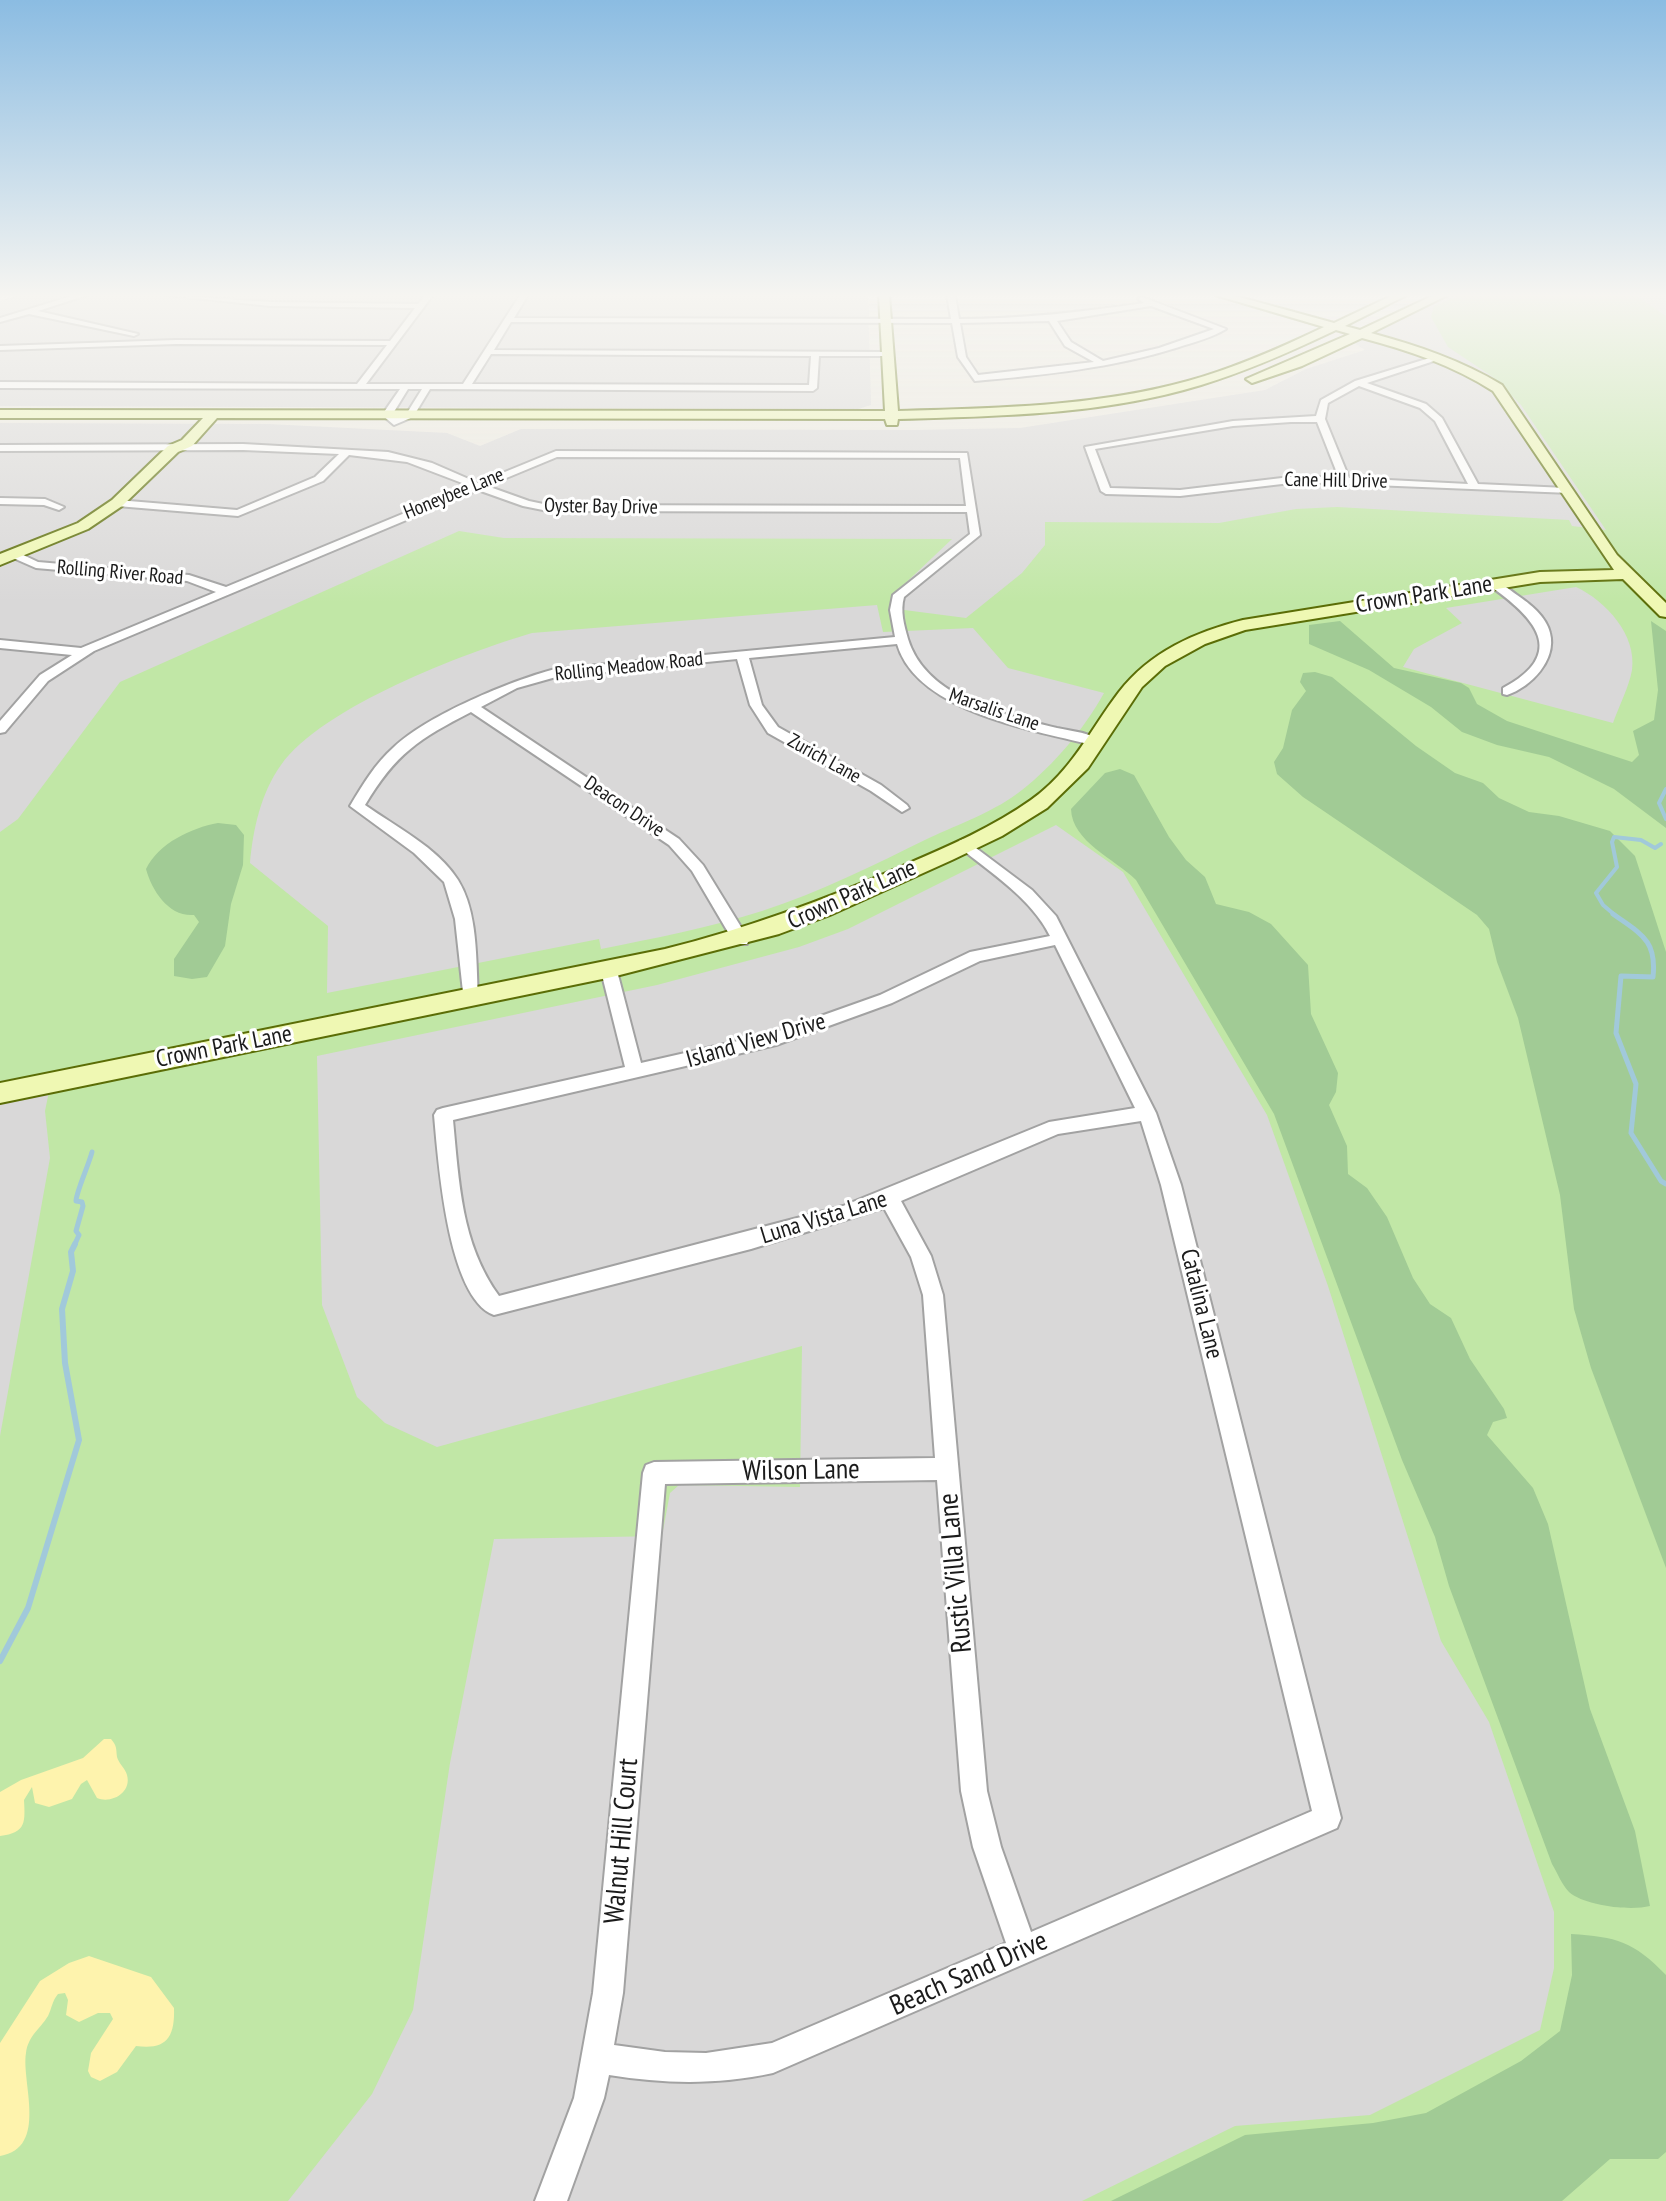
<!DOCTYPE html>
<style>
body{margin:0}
canvas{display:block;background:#ece9e0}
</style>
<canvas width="1666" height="2201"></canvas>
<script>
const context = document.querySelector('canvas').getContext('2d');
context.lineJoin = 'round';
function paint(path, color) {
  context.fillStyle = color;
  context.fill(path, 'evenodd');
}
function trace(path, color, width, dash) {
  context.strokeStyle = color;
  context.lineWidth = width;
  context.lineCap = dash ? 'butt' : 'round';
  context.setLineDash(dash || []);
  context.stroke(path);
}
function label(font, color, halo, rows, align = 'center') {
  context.font = font + ' "PT Sans Narrow",sans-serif';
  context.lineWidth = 6;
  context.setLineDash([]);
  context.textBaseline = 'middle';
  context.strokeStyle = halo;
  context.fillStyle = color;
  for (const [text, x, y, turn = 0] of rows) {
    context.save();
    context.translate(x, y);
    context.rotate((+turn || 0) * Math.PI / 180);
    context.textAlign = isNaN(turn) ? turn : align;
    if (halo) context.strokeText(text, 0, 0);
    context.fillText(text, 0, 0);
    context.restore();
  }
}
const residential = new Path2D(`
 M 21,295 L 868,295 L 871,405 L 858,409 L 0,406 L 0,301 Z
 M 1443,295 L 1666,295 L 1666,2201 L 0,2201 L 0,423 L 268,424 L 447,433 L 480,446 L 521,429 L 913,430 L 1020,428 L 1265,390 L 1306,369 L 1365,350 L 1349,340 Z`);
const grass = new Path2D(`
 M 1460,295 L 1635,295 L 1666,316 L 1666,2201 L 1082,2201 L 1235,2126 L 1370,2115 L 1540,2030 L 1554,1968 L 1554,1912 L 1489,1722 L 1441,1641 L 1328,1286 L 1267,1115 L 1123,872 L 1056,825 L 848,929 L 799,947 L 657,985 L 317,1056 L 322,1305 L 357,1397 L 385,1423 L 437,1447 L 802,1346 L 800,1487 L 679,1485 L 670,1493 L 662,1536 L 494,1539 L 450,1763 L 413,2010 L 372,2094 L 288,2201 L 0,2201 L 0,1436 L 50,1158 L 45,1111 L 53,1072 L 0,1081 L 0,832 L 18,819 L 120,682 L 459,531 L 504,538 L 952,539 L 894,594 L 889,608 L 966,618 L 1022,573 L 1045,545 L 1045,522 L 1219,523 L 1296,509 L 1337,507 L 1569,520 L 1572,526 L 1606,530 L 1521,405 L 1493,377 L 1448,347 L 1431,317 L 1434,306 ZM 1576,587 C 1606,601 1637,635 1632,670 C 1629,687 1619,706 1613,723 L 1403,667 L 1414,649 L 1462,623 L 1446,608 ZM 877,605 L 883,632 L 973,628 L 1008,668 L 1104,693 C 1084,729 1054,765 1022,790 C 996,811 959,824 929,838 C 874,865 820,892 762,911 C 709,928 655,938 601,949 L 599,939 L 327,993 L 328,926 L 250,863 C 253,829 261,793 281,765 C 322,707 464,653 532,633 Z`);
const forest = new Path2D(`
 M 1340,621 L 1394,668 L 1461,683 L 1469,688 L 1477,704 L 1507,721 L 1632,762 L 1639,755 L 1633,731 L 1654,720 L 1658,690 L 1651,621 L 1666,631 L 1666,828 L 1614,789 L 1549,757 L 1497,745 L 1462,732 L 1431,707 L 1369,670 L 1309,644 L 1309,625 Z
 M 1315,672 L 1332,677 L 1416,746 L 1455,773 L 1483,783 L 1499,798 L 1529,812 L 1559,816 L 1610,831 L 1635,856 L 1666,952 L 1666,1568 L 1591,1368 L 1574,1309 L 1560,1195 L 1518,1018 L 1497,962 L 1489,929 L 1477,915 L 1303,797 L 1277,774 L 1274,762 L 1283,748 L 1292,710 L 1306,691 L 1300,682 L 1303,673 Z
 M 1120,769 L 1134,775 L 1169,837 L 1186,860 L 1205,877 L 1216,904 L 1249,912 L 1271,924 L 1308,965 L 1311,1014 L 1338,1073 L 1336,1092 L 1329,1105 L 1347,1146 L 1348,1174 L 1367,1188 L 1387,1217 L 1413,1278 L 1430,1304 L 1451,1318 L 1470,1359 L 1504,1409 L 1507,1418 L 1493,1422 L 1487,1435 L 1533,1488 L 1548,1524 L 1590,1709 L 1635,1831 L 1650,1906 C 1630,1911 1585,1906 1569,1892 C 1562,1885 1557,1872 1552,1864 L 1449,1586 L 1435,1537 L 1402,1460 L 1274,1114 L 1136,880 C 1115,859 1072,842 1071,809 L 1105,773 Z
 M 218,823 L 236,825 L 244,835 L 243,865 L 231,904 L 225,946 L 207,977 L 192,979 L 174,976 L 174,959 L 199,922 L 194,915 C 169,917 152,891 146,869 C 159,843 191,828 218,823 Z
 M 1571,1934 C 1617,1937 1633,1941 1666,1975 L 1666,2152 L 1658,2159 L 1610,2159 L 1562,2201 L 1111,2201 L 1245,2135 L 1373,2123 L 1426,2113 L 1521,2061 L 1560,2031 L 1572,1975 Z`);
const sand = new Path2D(`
 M 104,1739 L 111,1739 C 117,1746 116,1748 117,1757 C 119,1764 125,1768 127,1775 C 132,1793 111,1804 97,1798 L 87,1780 L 81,1784 L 72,1799 L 49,1807 L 35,1803 L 32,1787 L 24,1800 C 25,1821 27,1833 0,1836 L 0,1792 L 21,1780 L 83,1758 Z
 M 89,1956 L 151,1977 L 174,2008 C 175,2038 166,2050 136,2046 L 117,2072 L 100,2081 L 91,2077 L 88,2071 L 91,2053 L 113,2019 L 110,2013 L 98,2013 L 79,2022 L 66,2015 L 68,2000 L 65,1993 L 58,1994 C 52,2001 52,2008 48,2016 C 40,2029 28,2036 26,2053 C 21,2082 49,2148 0,2156 L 0,2043 L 40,1981 L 69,1963 Z`);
const streamFar2 = new Path2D(`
 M 1666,789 L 1659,803 L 1666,819
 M 1616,916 L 1603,905 L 1596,893 L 1617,867 L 1612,842 L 1614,837 L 1641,840 L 1655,848 L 1661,844`);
const streamFar1 = new Path2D(`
 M 1613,914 C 1641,934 1657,940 1653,977 L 1621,976 L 1616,1033 L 1636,1084 L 1631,1133 L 1661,1181 L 1666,1184
 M 74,1246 L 79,1235 L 76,1231 L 83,1206 L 82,1202 L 76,1201 C 76,1193 89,1164 92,1152`);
const stream = new Path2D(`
 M 0,1661 L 28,1608 L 79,1440 L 65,1363 L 62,1309 L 73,1271 L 71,1252 L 75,1244`);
const street = new Path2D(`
 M 75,295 L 87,295 L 38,311 L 138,334 L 134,336 L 29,314 L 0,322 L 0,318 Z
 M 166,295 L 270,302 L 418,304 L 425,295 L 433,295 L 366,384 L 463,384 L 520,295 L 528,295 L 514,318 L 951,319 L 947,295 L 955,295 L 959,319 C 1022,319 1082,312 1144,303 L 1138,299 L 1142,297 L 1226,329 C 1213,337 1195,342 1179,347 C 1113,368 1044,375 975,381 L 958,357 L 952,323 L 511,322 L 494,350 L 887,352 L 891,354 L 887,356 L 819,356 L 817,388 L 813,391 L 430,389 L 413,417 L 394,425 L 382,415 L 400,389 L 0,388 L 0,382 L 357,384 L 387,345 L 176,344 L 0,350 L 0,346 L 176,340 L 390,341 L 415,308 L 270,306 ZM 1151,306 L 1214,329 L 1159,348 L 1103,361 L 1071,342 L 1057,321 ZM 1049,321 L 1065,346 L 1094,362 L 978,375 L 966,357 L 960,323 ZM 491,354 L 811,356 L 809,385 L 472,384 ZM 408,389 L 422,389 L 407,413 L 395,418 L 392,415 Z
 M 1436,356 L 1443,358 L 1367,383 L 1426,404 L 1442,418 L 1478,484 L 1566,488 L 1571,491 L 1570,493 L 1299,482 L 1180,496 L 1106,494 L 1101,491 L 1085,447 L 1233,421 L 1316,416 L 1321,400 L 1355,381 ZM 1359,386 L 1420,408 L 1435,421 L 1468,484 L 1349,478 L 1325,419 L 1328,403 ZM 1291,422 L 1317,422 L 1339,478 L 1299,476 L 1180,490 L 1110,488 L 1095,449 L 1233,426 Z
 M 243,444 L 388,452 L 432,463 L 478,483 L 556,451 L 967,453 L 980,535 L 904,597 C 900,611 904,625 908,639 C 926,698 1004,715 1057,728 C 1071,731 1092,733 1104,742 L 1097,746 C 1038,731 917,713 897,644 L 749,658 L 762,705 L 778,727 L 881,785 L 907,805 L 909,808 L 902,812 L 871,791 L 768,733 L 750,705 L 737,659 L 556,677 L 517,688 L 481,707 L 679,839 L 703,865 L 749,940 L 747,944 L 735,944 L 692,871 L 669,845 L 471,712 C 419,739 396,753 365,805 C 396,827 437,847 458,880 C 478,912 476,960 478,997 L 470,1003 L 464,1001 L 455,919 L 444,882 L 414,853 L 350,806 C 363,784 375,764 394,747 C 428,715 510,681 555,669 L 895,637 L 890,610 L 893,595 L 970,534 L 967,512 L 548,511 L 523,506 L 478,490 L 94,651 L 48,681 L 5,732 L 0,733 L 0,721 L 40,675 L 72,655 L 0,648 L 0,640 L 81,648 L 216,592 L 187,581 L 36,568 L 11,557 L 11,553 L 19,553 L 38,562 L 189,575 L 226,587 L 470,486 L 407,462 L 349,455 L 323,481 L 238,516 L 117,506 L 112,503 L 117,500 L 237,510 L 315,477 L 339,454 L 243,450 L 0,451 L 0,445 ZM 557,457 L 960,458 L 966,506 L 548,505 L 529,501 L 487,486 Z
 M 0,498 L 45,499 L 64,507 L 59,510 L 44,505 L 0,504 Z
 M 1490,582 C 1500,581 1509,589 1517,595 C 1530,604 1546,616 1550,633 C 1557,660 1531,687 1507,695 L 1503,694 L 1503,688 C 1569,653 1534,617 1490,586 Z
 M 964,839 L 1032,890 L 1056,916 L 1156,1113 L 1181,1185 L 1341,1818 L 1337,1828 L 773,2073 C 717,2085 665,2084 609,2075 L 604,2098 L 567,2201 L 535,2201 L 574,2098 L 593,1993 L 643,1473 L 646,1465 L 654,1462 L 935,1458 L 923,1295 L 911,1257 L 884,1208 L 751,1249 L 494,1315 C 447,1298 438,1158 434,1115 L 437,1110 L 443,1108 L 625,1067 L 601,971 L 603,967 L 609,965 L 617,971 L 641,1063 L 773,1033 L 880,995 L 970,952 L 1050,936 C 1031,898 991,873 959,847 L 959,841 ZM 1055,945 L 1135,1108 L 1049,1122 L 843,1206 L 499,1296 C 461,1244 459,1182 453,1120 L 776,1045 L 892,1003 L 980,961 ZM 1141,1121 L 1161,1185 L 1312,1811 L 1031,1932 L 1001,1847 L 987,1791 L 943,1295 L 931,1256 L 901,1201 L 1058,1134 ZM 937,1480 L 961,1791 L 973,1847 L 1006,1943 L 772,2043 L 706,2053 L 665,2052 L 614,2045 L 623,1993 L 665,1484 Z`);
const secondary = new Path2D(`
 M 879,295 L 889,295 L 898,411 C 995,408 1094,407 1188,381 C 1235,368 1280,348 1324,327 L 1215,295 L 1232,295 L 1334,323 L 1393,295 L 1407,295 L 1345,326 L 1360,330 L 1434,295 L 1448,295 L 1371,333 C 1418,346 1461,360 1502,385 L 1617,555 L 1666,603 L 1666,617 L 1660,616 L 1623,579 L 1540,582 L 1245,630 L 1205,644 L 1165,666 L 1142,687 L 1088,768 L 1047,808 L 1002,836 L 952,860 L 830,915 L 779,934 L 612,977 L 0,1103 L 0,1083 L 665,949 C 749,928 827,899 907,864 C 949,846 993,827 1031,800 C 1072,771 1090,730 1119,692 C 1150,652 1195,632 1243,620 L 1540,572 L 1614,570 L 1493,391 C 1452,365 1408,350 1362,338 L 1302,366 L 1252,383 L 1246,379 L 1350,334 L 1336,330 C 1292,351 1247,371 1201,385 C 1103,415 999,416 898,419 L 897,425 L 887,425 L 885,419 L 217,418 L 192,446 L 178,452 L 122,506 L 88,529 L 0,565 L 0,554 L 78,523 L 112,500 L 168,446 L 182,440 L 203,418 L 0,418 L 0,410 L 885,411 Z`);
const farStreetnames = [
 ["Cane Hill Drive",1336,481,1],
 ["Honeybee Lane",454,494,-22],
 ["Oyster Bay Drive",601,507,1],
 ["Rolling River Road",120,573,5],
 ["Rolling Meadow Road",629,667,-6],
 ["Marsalis Lane",994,710,19],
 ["Zurich Lane",824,759,29],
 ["Deacon Drive",624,807,34]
];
const streetNames = [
 ["Crown Park Lane",1424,595,-9],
 ["Crown Park Lane",852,895,-24],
 ["Island View Drive",756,1041,-16],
 ["Crown Park Lane",224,1047,-11],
 ["Luna Vista Lane",824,1218,-17],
 ["Catalina Lane",1201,1304,76]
];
const nearStreetnames = [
 ["Wilson Lane",801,1471,-1],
 ["Rustic Villa Lane",956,1573,-95],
 ["Walnut Hill Court",622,1841,-85],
 ["Beach Sand Drive",969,1974,-24]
];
paint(residential, '#d9d8d8');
paint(grass, '#c1e7a6');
paint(forest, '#a1cb95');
paint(sand, '#fef3ad');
trace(streamFar2, '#a1c9da', 4);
trace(streamFar1, '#a1c9da', 5);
trace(stream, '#a1c9da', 6);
trace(street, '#a2a2a2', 4);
trace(secondary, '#5b6d06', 4);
paint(street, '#fff');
paint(secondary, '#eff8b3');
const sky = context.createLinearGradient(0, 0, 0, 603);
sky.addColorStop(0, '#8bbce2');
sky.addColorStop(0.49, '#f6f5f1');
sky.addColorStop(1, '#f6f5f100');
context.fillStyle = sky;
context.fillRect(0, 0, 1666, 603);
label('20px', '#1b1b1b', '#fff', farStreetnames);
label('24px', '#1b1b1b', '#fff', streetNames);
label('28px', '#1b1b1b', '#fff', nearStreetnames);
</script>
